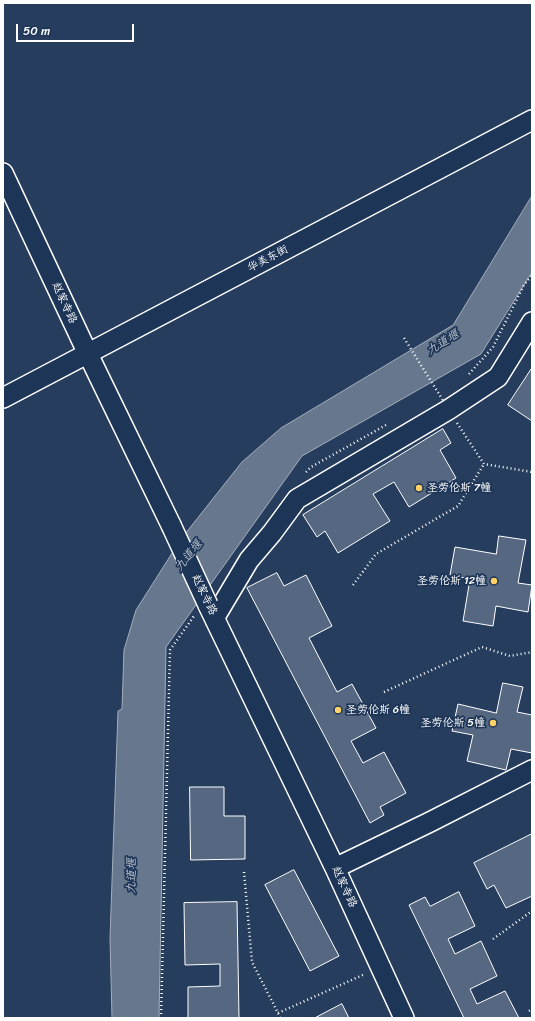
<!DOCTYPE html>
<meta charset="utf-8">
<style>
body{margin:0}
#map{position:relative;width:535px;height:1021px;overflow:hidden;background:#263d5e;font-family:Sriracha,sans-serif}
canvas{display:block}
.frame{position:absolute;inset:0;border:4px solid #fff;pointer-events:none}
.scale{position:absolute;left:16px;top:24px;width:118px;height:18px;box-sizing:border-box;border:2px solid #fff;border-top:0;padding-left:5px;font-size:12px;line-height:14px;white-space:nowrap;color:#fff;-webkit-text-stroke:3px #1d3557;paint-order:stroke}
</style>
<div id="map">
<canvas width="535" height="1021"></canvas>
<div class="frame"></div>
<div class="scale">50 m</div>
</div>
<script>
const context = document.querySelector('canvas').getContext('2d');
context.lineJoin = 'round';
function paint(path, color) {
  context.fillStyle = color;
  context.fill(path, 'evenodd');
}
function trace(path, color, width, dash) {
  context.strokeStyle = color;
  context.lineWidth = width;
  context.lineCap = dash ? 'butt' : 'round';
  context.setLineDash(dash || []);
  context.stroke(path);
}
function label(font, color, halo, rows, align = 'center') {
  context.font = font + ' Sriracha,"LXGW WenKai TC",sans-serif';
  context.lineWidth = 3.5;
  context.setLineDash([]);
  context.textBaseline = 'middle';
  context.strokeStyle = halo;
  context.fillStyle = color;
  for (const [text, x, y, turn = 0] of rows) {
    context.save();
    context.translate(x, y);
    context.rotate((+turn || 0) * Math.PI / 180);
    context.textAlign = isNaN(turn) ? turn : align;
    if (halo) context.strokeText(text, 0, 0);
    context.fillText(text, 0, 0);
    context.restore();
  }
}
const water = new Path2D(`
 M 532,196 L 532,272 L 481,354 L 302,456 L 166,647 L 159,1018 L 112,1018 L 110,938 L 118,711 L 122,709 L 124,650 L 136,610 L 181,539 L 242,462 L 281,428 L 453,325 Z`);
const building = new Path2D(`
 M 532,368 L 532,421 L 508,405 Z
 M 443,429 L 451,443 L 440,450 L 456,478 L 409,507 L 394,482 L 373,494 L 390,521 L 338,553 L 325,531 L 317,537 L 303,515 Z
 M 499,536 L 526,540 L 518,583 L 532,585 L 528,612 L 496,606 L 493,626 L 463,621 L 470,579 L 450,575 L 455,547 L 496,554 Z
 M 277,573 L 284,586 L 306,575 L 332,626 L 309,638 L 337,692 L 352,684 L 376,728 L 351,741 L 363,763 L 384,752 L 406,793 L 380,807 L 384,815 L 370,823 L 247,588 Z
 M 503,683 L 523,687 L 517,712 L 532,715 L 532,753 L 511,749 L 506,770 L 467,761 L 473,735 L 452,731 L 458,704 L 496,713 Z
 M 190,787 L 224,787 L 224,816 L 245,816 L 245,859 L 191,860 Z
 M 532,834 L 532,896 L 506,908 L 494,885 L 487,889 L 474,863 Z
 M 294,870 L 339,956 L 310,971 L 265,885 Z
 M 459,892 L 475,926 L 448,939 L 455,954 L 481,941 L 497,976 L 470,989 L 477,1004 L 505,991 L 519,1018 L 464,1018 L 409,905 L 425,897 L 430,906 Z
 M 237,902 L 239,1018 L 188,1018 L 188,987 L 220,986 L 220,964 L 185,965 L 184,903 Z
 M 342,1004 L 349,1018 L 315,1018 Z`);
const path = new Path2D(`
 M 469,374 L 493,347 L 524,285 L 532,275
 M 457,423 L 484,464 L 532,472
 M 306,472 L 311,467 L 386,425
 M 353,585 L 376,554 L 458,506 L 484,464
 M 384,692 L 482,647 L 510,656 L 532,652
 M 244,872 L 252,962 L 278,1013 L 280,1018
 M 493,939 L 532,911
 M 529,1011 L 532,1009
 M 278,1013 L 365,974
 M 161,1018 L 170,650 L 194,616`);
const minor = new Path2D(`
 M 3,173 L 88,354 L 171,525
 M 3,398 L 532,120
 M 208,605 L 335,868 L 404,1018
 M 215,617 L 249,560 L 272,533 L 297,499 L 448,410 L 498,377 L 532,322
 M 335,868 L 430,822 L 532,770`);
const pathBridge = new Path2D(`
 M 404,338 L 444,402`);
const minorBridge = new Path2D(`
 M 171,525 L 208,605`);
const markers = [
 [419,488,4,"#ffd166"],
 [494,581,4,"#ffd166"],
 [338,710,4,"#ffd166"],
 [493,723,4,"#ffd166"]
];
const streetNames = [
 ["华美东街",268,259,-28],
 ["赵家寺路",64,303,65],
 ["赵家寺路",204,595,64],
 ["赵家寺路",344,887,65]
];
const poiNames = [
 ["圣劳伦斯 7幢",427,488],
 ["圣劳伦斯 12幢",486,581,"right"],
 ["圣劳伦斯 6幢",346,710],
 ["圣劳伦斯 5幢",485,723,"right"]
];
const waterNames = [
 ["九道堰",443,343,-33],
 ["九道堰",189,556,-51],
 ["九道堰",132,876,-89]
];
paint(water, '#67788e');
trace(water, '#a4aebb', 1);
paint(building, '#556781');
trace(building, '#fff', 1);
trace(minor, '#fff', 22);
trace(path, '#fff', 2.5, [1, 3]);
trace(minor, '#1d3557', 19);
trace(minorBridge, '#fff', 22, []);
trace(pathBridge, '#fff', 2.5, [1, 3]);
trace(minorBridge, '#1d3557', 19);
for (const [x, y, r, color] of markers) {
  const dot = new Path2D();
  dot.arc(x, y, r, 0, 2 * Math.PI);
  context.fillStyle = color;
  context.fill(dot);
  trace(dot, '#1d3557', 1.5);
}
label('11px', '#fff', '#1d3557', streetNames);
label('11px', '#fff', '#1d3557', poiNames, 'left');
label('italic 12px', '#bbc2cc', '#1d3557', waterNames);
</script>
